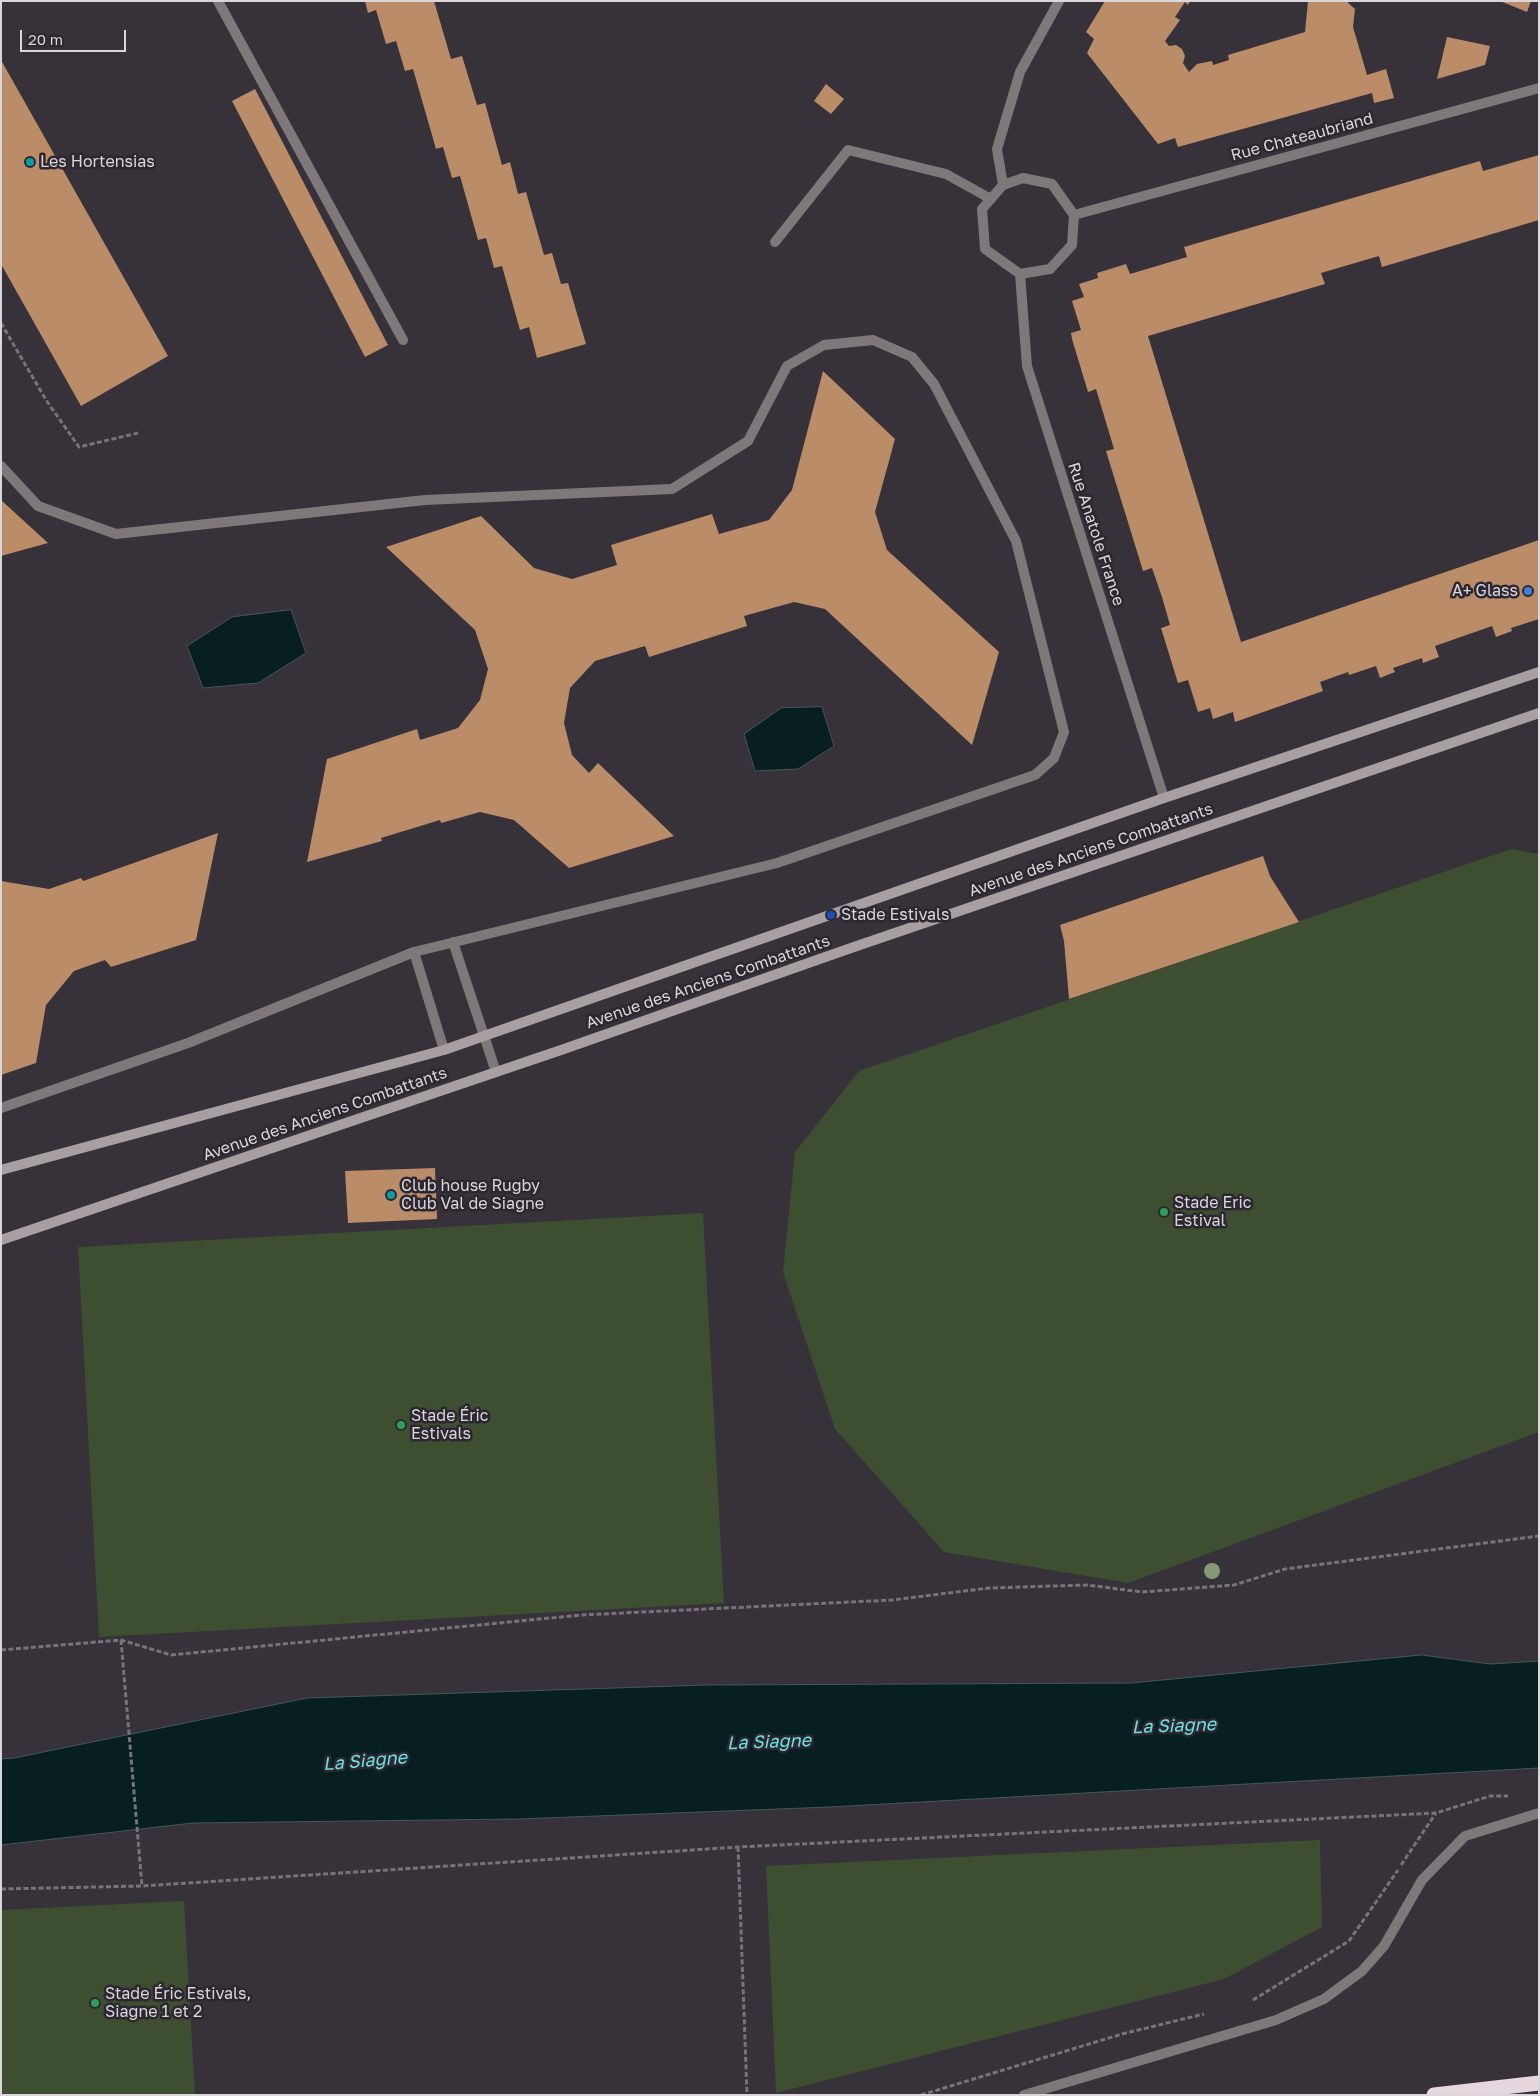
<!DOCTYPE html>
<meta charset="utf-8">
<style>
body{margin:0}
#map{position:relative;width:1540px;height:2096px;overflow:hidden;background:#37313a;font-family:"Golos Text",sans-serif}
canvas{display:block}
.frame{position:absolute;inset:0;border:2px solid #dad6dc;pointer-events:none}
.scale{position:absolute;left:20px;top:30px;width:106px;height:22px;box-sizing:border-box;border:2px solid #dad6dc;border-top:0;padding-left:6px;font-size:15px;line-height:18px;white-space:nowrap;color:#dad6dc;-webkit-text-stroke:4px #2d2730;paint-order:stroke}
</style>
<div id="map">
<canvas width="1540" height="2096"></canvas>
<div class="frame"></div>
<div class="scale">20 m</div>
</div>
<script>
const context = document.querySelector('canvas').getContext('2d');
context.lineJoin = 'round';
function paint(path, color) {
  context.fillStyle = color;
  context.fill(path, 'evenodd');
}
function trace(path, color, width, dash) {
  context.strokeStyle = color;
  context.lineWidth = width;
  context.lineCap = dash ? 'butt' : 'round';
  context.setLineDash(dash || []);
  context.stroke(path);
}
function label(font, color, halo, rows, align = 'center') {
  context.font = font + ' "Golos Text",sans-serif';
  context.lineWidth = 5;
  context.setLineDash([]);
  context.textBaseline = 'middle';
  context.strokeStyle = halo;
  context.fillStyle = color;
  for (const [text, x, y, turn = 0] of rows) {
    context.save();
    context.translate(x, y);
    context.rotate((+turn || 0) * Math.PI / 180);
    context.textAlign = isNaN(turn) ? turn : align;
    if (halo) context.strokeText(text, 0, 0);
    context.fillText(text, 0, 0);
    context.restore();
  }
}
const green = new Path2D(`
 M 1511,849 L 1539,854 L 1539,1432 L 1128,1583 L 944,1552 L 835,1429 L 783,1272 L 795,1152 L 859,1071 Z
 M 703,1213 L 724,1603 L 99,1637 L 78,1247 Z
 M 1320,1840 L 1322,1927 L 1224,1979 L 776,2093 L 766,1866 Z
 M 184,1901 L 195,2095 L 1,2095 L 1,1910 Z`);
const water = new Path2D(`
 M 291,610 L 306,653 L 258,683 L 203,688 L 187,646 L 232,617 Z
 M 822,707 L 834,746 L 798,769 L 755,771 L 744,734 L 781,708 Z
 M 1422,1655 L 1490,1664 L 1539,1661 L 1539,1768 L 830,1807 L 519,1819 L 193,1823 L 1,1845 L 1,1759 L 14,1758 L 307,1698 L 707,1685 L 1131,1683 Z`);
const building = new Path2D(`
 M 365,1 L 434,1 L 451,59 L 462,56 L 477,105 L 485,103 L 502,165 L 510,162 L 518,194 L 526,192 L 544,255 L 552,253 L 561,284 L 568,283 L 586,344 L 537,358 L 529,327 L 520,330 L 502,266 L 494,268 L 486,238 L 478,240 L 460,176 L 452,178 L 443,147 L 436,149 L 413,69 L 405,71 L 396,41 L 386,44 L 376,10 L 368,13 Z
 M 1105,1 L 1190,1 L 1188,5 L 1185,2 L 1175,17 L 1180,20 L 1165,41 L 1169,46 L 1176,45 L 1182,49 L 1185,56 L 1183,63 L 1189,72 L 1197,64 L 1212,61 L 1213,65 L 1229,60 L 1228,55 L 1305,32 L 1308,1 L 1349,1 L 1348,3 L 1355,9 L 1353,27 L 1367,75 L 1386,69 L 1394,98 L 1374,103 L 1372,93 L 1178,147 L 1175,138 L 1158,144 L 1087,53 L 1094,39 L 1086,32 Z
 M 1500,1 L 1531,1 L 1527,12 Z
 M 1447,37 L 1490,46 L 1485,65 L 1437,79 Z
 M 1,60 L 168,356 L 81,406 L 1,264 Z
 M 826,84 L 844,99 L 831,114 L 814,101 Z
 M 255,89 L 388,345 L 365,357 L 232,101 Z
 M 1539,155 L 1539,220 L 1382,267 L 1379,256 L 1321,273 L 1325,284 L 1148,336 L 1241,642 L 1539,540 L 1539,619 L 1511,628 L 1512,631 L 1496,637 L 1492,626 L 1435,646 L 1439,657 L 1423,663 L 1422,658 L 1393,668 L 1395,672 L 1380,678 L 1376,666 L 1349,675 L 1348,672 L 1320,682 L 1323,691 L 1235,722 L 1233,712 L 1213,719 L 1210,708 L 1198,712 L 1188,680 L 1178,683 L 1161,628 L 1170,625 L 1162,597 L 1152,568 L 1143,571 L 1106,451 L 1114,449 L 1096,389 L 1088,392 L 1072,339 L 1071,333 L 1081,330 L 1072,301 L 1084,297 L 1079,284 L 1098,278 L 1097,273 L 1126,264 L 1130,274 L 1187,257 L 1184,247 L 1480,161 L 1483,171 Z
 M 823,371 L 895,439 L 875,512 L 887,550 L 999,652 L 972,745 L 825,609 L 794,602 L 744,616 L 747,626 L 649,657 L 645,646 L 595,661 L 570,688 L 564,723 L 572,755 L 589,773 L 598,763 L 674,836 L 569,868 L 514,820 L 480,812 L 441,823 L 440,820 L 381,838 L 382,841 L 307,862 L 327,759 L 417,729 L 420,740 L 458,728 L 480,700 L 488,669 L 475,630 L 386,547 L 481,516 L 534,568 L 572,579 L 617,565 L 611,545 L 712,514 L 719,534 L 769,520 L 792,490 Z
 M 1,500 L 48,543 L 1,556 Z
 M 218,833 L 196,940 L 111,967 L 105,960 L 74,971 L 46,1005 L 36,1063 L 1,1075 L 1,881 L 49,889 L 81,878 L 83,881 Z
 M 1263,856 L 1270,876 L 1299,922 L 1069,999 L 1064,941 L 1060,925 Z
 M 435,1168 L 437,1219 L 348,1223 L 345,1171 Z`);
const path = new Path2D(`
 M 1,323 L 46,400 L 79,447 L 138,433
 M 121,1640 L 142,1886
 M 1,1650 L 121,1640 L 171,1655 L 581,1615 L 892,1600 L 989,1588 L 1087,1585 L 1142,1592 L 1234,1585 L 1285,1569 L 1539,1536
 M 738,1847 L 747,2095
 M 1401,1865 L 1436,1813
 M 1,1889 L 142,1886 L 738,1847 L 1436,1813 L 1490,1796 L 1508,1796
 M 1253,2000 L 1349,1941 L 1398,1870
 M 921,2095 L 1122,2034 L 1204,2014`);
const lane = new Path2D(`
 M 218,1 L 403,340
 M 775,242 L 848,150 L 946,174 L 991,199
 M 1,466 L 38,506 L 116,534 L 425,500 L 672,489 L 748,441 L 787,366 L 824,345 L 873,340 L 912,357 L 934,384 L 1016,541 L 1064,732 L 1054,758 L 1035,775 L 777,863 L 414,952 L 188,1043 L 1,1108
 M 453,942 L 496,1072
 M 414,952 L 444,1050
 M 1024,2095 L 1276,2020 L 1324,1999 L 1362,1971 L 1384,1946 L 1422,1880 L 1465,1836 L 1539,1813`);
const street = new Path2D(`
 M 1023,178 L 1052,184 L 1074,215 L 1072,245 L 1050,269 L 1020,274 L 985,249 L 982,209 L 1003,185 Z
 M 1003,185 L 997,149 L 1020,72 L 1059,1
 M 1074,215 L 1539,88
 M 1020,274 L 1027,366 L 1164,798`);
const secondary = new Path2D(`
 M 1,1170 L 444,1050 L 1164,798 L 1539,672
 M 1,1240 L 564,1049 L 851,948 L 1539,713`);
const highway = new Path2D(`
 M 1434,2095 L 1539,2083`);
const trees = [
 [1212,1571]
];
const markers = [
 [30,162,5,"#0f9aa8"],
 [1528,591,5,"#3f7fe0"],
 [831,915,5,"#1a4fb4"],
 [391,1195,5,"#0f9aa8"],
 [1164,1212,5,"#2e9e5b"],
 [401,1425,5,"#2e9e5b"],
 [95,2003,5,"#2e9e5b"]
];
const streetNames = [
 ["Rue Chateaubriand",1302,137,-15],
 ["Rue Anatole France",1096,534,72],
 ["Avenue des Anciens Combattants",1091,850,-19],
 ["Avenue des Anciens Combattants",708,982,-19],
 ["Avenue des Anciens Combattants",325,1114,-19]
];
const poiNames = [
 ["Les Hortensias",40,162],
 ["A+ Glass",1518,591,"right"],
 ["Stade Estivals",841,915],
 ["Club house Rugby",401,1186],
 ["Club Val de Siagne",401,1204],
 ["Stade Eric",1174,1203],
 ["Estival",1174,1221],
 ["Stade Éric",411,1416],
 ["Estivals",411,1434],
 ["Stade Éric Estivals,",105,1994],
 ["Siagne 1 et 2",105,2012]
];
const waterNames = [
 ["La Siagne",1174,1726,-2],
 ["La Siagne",769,1742,-2],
 ["La Siagne",365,1761,-5]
];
paint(green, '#3d4f30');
paint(water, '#071f20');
trace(water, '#465658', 1);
paint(building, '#ba8c68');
trace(path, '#78737b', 3, [5, 2.5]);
trace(lane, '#7e787b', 10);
trace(street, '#7e787b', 10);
trace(secondary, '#a89fa3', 10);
trace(highway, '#e5d7dd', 15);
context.fillStyle = '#859975';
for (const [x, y] of trees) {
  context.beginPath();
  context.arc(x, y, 8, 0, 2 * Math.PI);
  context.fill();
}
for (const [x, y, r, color] of markers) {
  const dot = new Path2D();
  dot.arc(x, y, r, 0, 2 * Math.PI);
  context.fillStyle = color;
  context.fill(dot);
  trace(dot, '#2d2730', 2);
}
label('16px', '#dad6dc', '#2d2730', streetNames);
label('16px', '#dad6dc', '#2d2730', poiNames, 'left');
label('italic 18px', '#6ce0e3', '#2d2730', waterNames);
</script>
